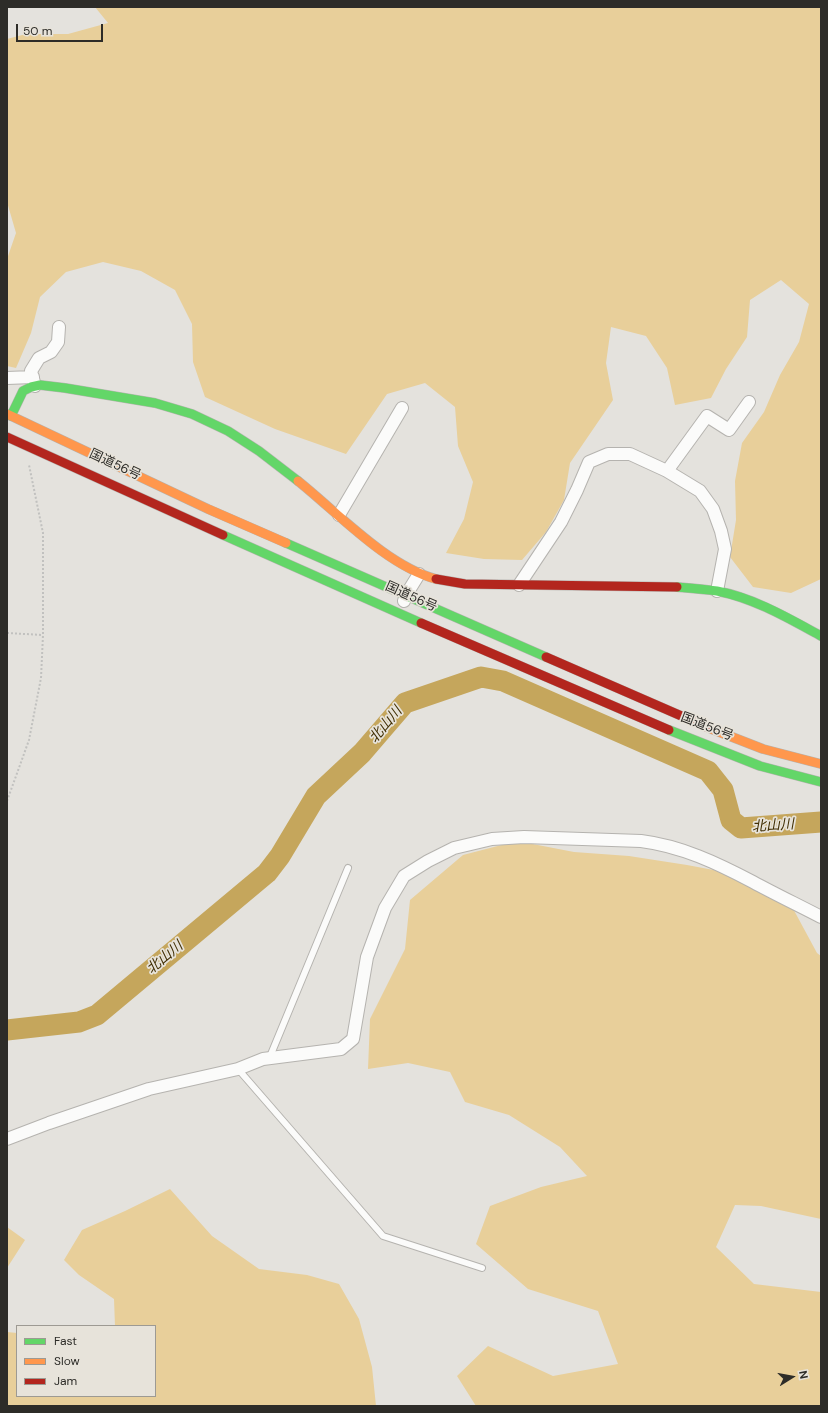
<!DOCTYPE html>
<meta charset="utf-8">
<style>
body{margin:0}
#map{position:relative;width:828px;height:1413px;overflow:hidden;background:#e4e2dd;font-family:"DM Sans",sans-serif}
canvas{display:block}
.frame{position:absolute;inset:0;border:8px solid #2d2c28;pointer-events:none}
.legend{position:absolute;left:16px;top:1325px;width:140px;height:72px;box-sizing:border-box;background:#e7e3da;border:1px solid #9d9a93;margin:0;padding:5px 7px;list-style:none;font-size:12px;color:#2d2c28}
.legend li{display:flex;align-items:center;gap:8px;height:20px}
.legend b{width:20px;border:1px solid #9d9a93}
.north{position:absolute;left:772px;top:1357px;width:40px;height:40px;-webkit-text-stroke:3px #e7e3da;paint-order:stroke;rotate:79deg;font-size:11px;font-weight:700;line-height:16px;text-align:center;color:#2d2c28}
.north::after{content:'';display:block;margin:auto;width:14px;height:18px;background:#2d2c28;clip-path:polygon(50% 0,100% 100%,50% 72%,0 100%)}
.scale{position:absolute;left:16px;top:24px;width:87px;height:18px;box-sizing:border-box;border:2px solid #2d2c28;border-top:0;padding-left:5px;font-size:12px;line-height:14px;white-space:nowrap;color:#2d2c28;-webkit-text-stroke:3px #e7e3da;paint-order:stroke}
</style>
<div id="map">
<canvas width="828" height="1413"></canvas>
<div class="frame"></div>
<ul class="legend">
<li><b style="height:5px;background:#63d668"></b>Fast</li>
<li><b style="height:5px;background:#ff974d"></b>Slow</li>
<li><b style="height:5px;background:#b3261e"></b>Jam</li>
</ul>
<div class="north">N</div>
<div class="scale">50 m</div>
</div>
<script>
const context = document.querySelector('canvas').getContext('2d');
context.lineJoin = 'round';
function paint(path, color) {
  context.fillStyle = color;
  context.fill(path, 'evenodd');
}
function trace(path, color, width, dash) {
  context.strokeStyle = color;
  context.lineWidth = width;
  context.lineCap = dash ? 'butt' : 'round';
  context.setLineDash(dash || []);
  context.stroke(path);
}
function label(font, color, halo, rows, align = 'center') {
  context.font = font + ' "DM Sans","Noto Sans JP",sans-serif';
  context.lineWidth = 3.5;
  context.setLineDash([]);
  context.textBaseline = 'middle';
  context.strokeStyle = halo;
  context.fillStyle = color;
  for (const [text, x, y, turn = 0] of rows) {
    context.save();
    context.translate(x, y);
    context.rotate((+turn || 0) * Math.PI / 180);
    context.textAlign = isNaN(turn) ? turn : align;
    if (halo) context.strokeText(text, 0, 0);
    context.fillText(text, 0, 0);
    context.restore();
  }
}
const green = new Path2D(`
 M 95,7 L 821,7 L 821,579 L 791,593 L 753,587 L 730,557 L 736,520 L 735,481 L 742,443 L 764,412 L 780,375 L 799,342 L 809,304 L 781,280 L 750,300 L 747,337 L 726,369 L 711,398 L 675,405 L 667,368 L 646,336 L 611,327 L 606,363 L 613,400 L 570,463 L 564,500 L 546,532 L 522,560 L 484,559 L 446,553 L 464,519 L 473,482 L 458,446 L 455,407 L 425,383 L 387,394 L 346,454 L 275,429 L 205,397 L 193,362 L 192,324 L 175,290 L 141,271 L 103,262 L 66,272 L 40,297 L 31,333 L 16,368 L 7,366 L 7,259 L 16,233 L 7,202 L 7,39 L 26,34 L 68,34 L 108,23 Z
 M 517,841 L 574,852 L 629,856 L 687,865 L 735,874 L 790,903 L 817,953 L 821,956 L 821,1219 L 761,1206 L 735,1205 L 716,1247 L 754,1284 L 821,1292 L 821,1406 L 476,1406 L 457,1376 L 488,1346 L 553,1376 L 618,1364 L 598,1311 L 528,1289 L 476,1244 L 490,1206 L 541,1187 L 587,1176 L 560,1147 L 509,1115 L 465,1102 L 450,1072 L 408,1063 L 368,1069 L 370,1019 L 405,949 L 410,900 L 463,855 Z
 M 170,1189 L 212,1236 L 259,1269 L 307,1275 L 339,1284 L 359,1319 L 372,1367 L 376,1406 L 7,1406 L 7,1332 L 17,1333 L 17,1396 L 155,1396 L 155,1326 L 115,1326 L 114,1299 L 79,1275 L 64,1260 L 82,1230 L 125,1211 Z
 M 7,1227 L 25,1240 L 7,1268 Z`);
const river = new Path2D(`
 M 7,1030 L 79,1022 L 97,1015 L 267,873 L 280,856 L 316,796 L 362,753 L 405,703 L 481,677 L 503,681 L 708,771 L 723,790 L 731,820 L 741,828 L 821,822`);
const path = new Path2D(`
 M 7,633 L 43,635
 M 7,801 L 29,740 L 41,678 L 43,635 L 43,533 L 29,465`);
const lane = new Path2D(`
 M 269,1059 L 348,868
 M 238,1069 L 383,1236 L 482,1268`);
const street = new Path2D(`
 M 7,378 L 33,377
 M 35,386 L 31,371 L 39,358 L 51,352 L 58,342 L 59,327
 M 667,471 L 707,416 L 729,430 L 749,402
 M 339,515 L 402,408
 M 519,585 L 561,522 L 577,490 L 589,462 L 608,454 L 630,454 L 667,471 L 700,491 L 713,509 L 721,531 L 725,549 L 717,591
 M 404,601 L 406,595 L 419,574
 M 7,1139 L 49,1123 L 149,1089 L 238,1069 L 263,1059 L 341,1049 L 353,1039 L 367,957 L 385,908 L 404,876 L 428,861 L 454,848 L 492,839 L 524,837 L 641,841 C 681,846 717,863 753,882 C 775,894 798,905 821,917`);
const fast = new Path2D(`
 M 11,416 L 23,391 L 31,387 L 40,385 L 65,388 L 155,403 L 192,414 L 228,431 L 259,451 L 298,481
 M 223,535 L 421,623
 M 286,543 L 546,657
 M 677,587 C 690,588 704,589 717,591 C 754,598 788,618 821,636
 M 669,730 L 760,766 L 821,782`);
const slow = new Path2D(`
 M 7,414 L 208,509 L 286,543
 M 298,481 C 338,513 387,566 436,579
 M 709,728 L 763,749 L 821,764`);
const jam = new Path2D(`
 M 7,437 L 223,535
 M 436,579 L 465,584 L 677,587
 M 421,623 L 669,730
 M 546,657 L 709,728`);
const streetNames = [
 ["国道56号",115,465,25],
 ["国道56号",411,597,24],
 ["国道56号",707,727,21]
];
const waterNames = [
 ["北山川",386,725,-50],
 ["北山川",773,826,-4],
 ["北山川",165,958,-40]
];
paint(green, '#e8cf9a');
trace(river, '#c5a65c', 21);
trace(lane, '#b5b3af', 8);
trace(street, '#b5b3af', 14);
trace(fast, '#b5b3af', 10);
trace(slow, '#b5b3af', 10);
trace(jam, '#b5b3af', 10);
trace(path, '#c1c1bf', 2, [2, 2]);
trace(lane, '#fbfbfa', 6);
trace(street, '#fbfbfa', 12);
trace(fast, '#63d668', 9);
trace(slow, '#ff974d', 9);
trace(jam, '#b3261e', 9);
label('13px', '#2d2c28', '#e7e3da', streetNames);
label('italic 14px', '#412f04', '#e7e3da', waterNames);
</script>
